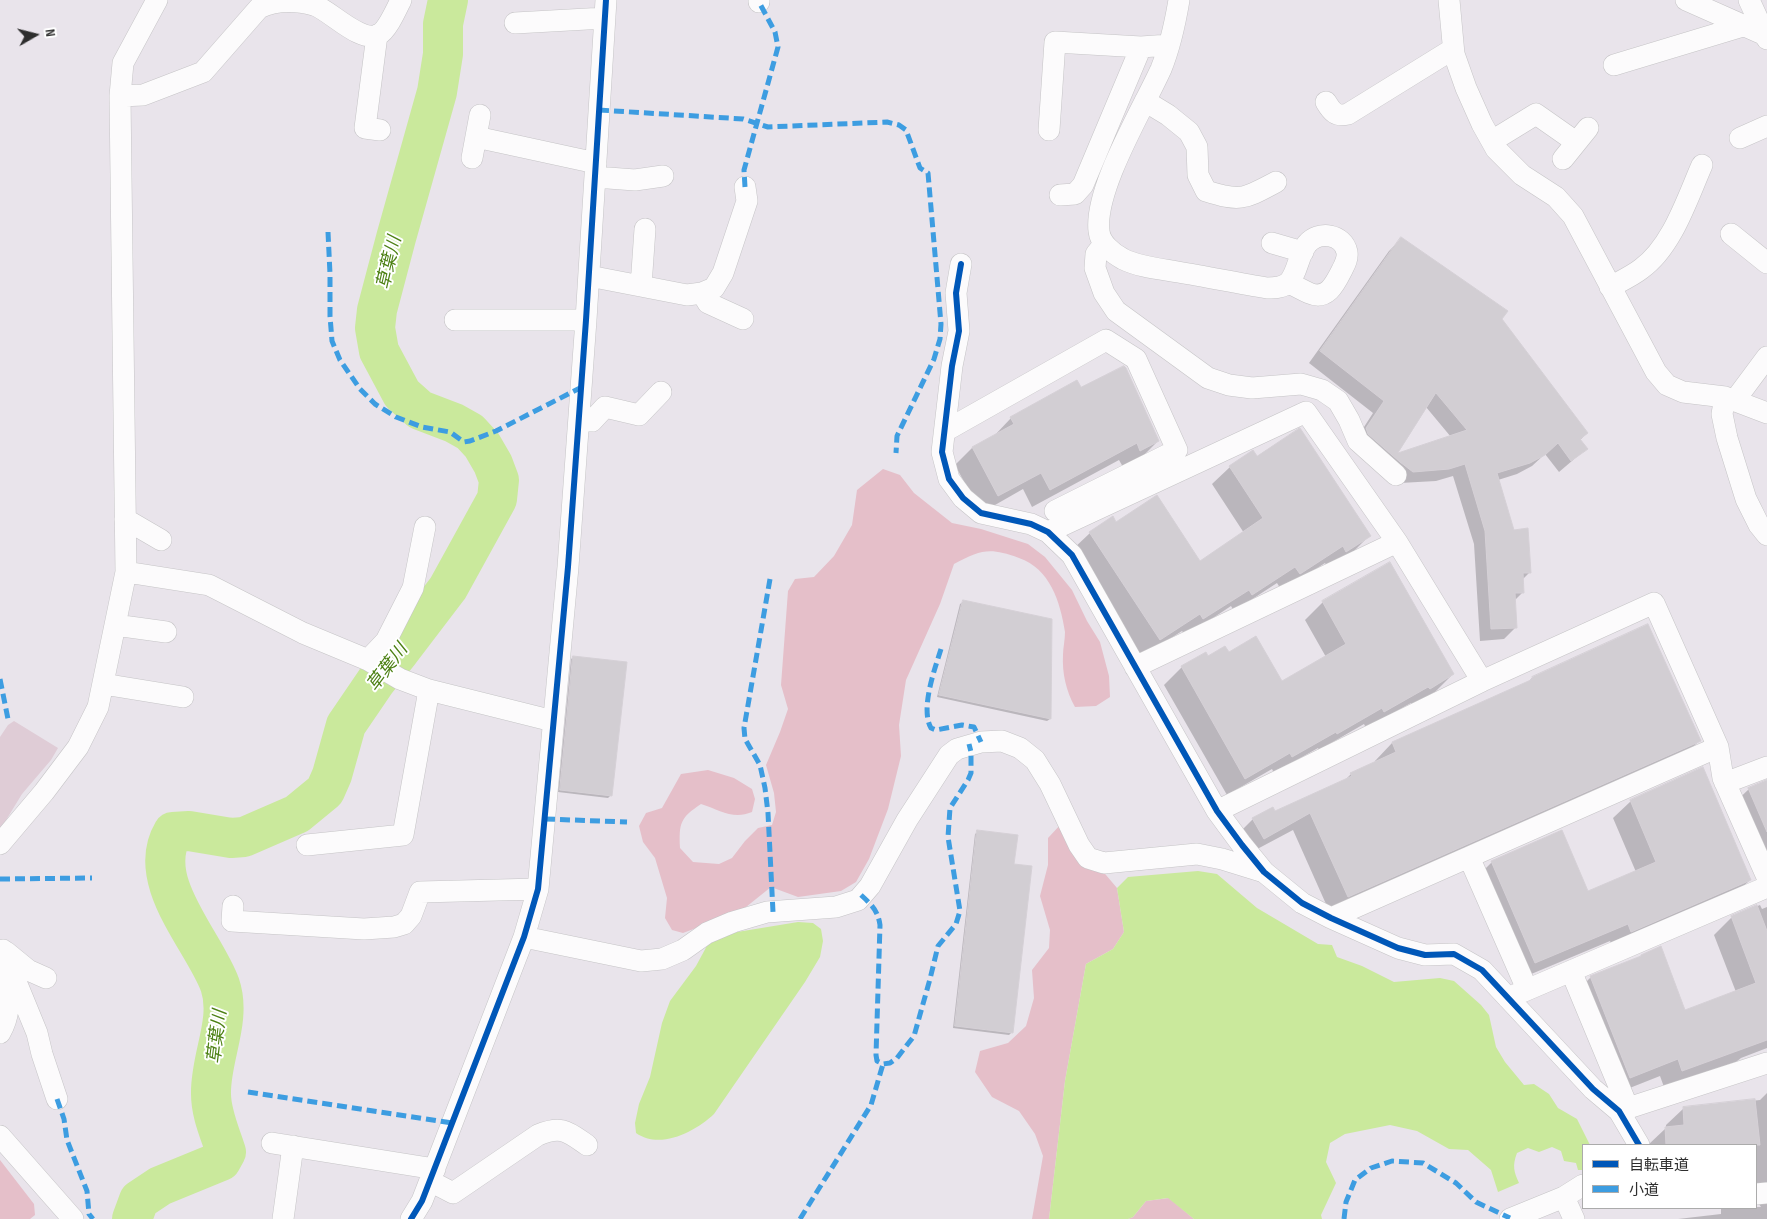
<!DOCTYPE html>
<meta charset="utf-8">
<style>
body{margin:0}
#map{position:relative;width:1767px;height:1219px;overflow:hidden;background:#e9e4eb;font-family:"Sofia Sans Condensed","Noto Sans JP",sans-serif}
canvas{display:block}
.legend{position:absolute;left:1582px;top:1144px;width:175px;height:65px;box-sizing:border-box;background:#fff;border:1px solid #ababab;margin:0;padding:6px 9px;list-style:none;font-size:15px;color:#2e2e2e}
.legend li{display:flex;align-items:center;gap:10px;height:25px}
.legend b{width:25px;border:1px solid #ababab}
.north{position:absolute;left:10px;top:10px;width:50px;height:50px;-webkit-text-stroke:4px #fff;paint-order:stroke;rotate:82deg;font-size:14px;font-weight:700;line-height:20px;text-align:center;color:#2e2e2e}
.north::after{content:'';display:block;margin:auto;width:18px;height:22px;background:#2e2e2e;clip-path:polygon(50% 0,100% 100%,50% 72%,0 100%)}
</style>
<div id="map">
<canvas width="1767" height="1219"></canvas>
<ul class="legend">
<li><b style="height:6px;background:#0057b8"></b>自転車道</li>
<li><b style="height:6px;background:#3d9de1"></b>小道</li>
</ul>
<div class="north">N</div>
</div>
<script>
const context = document.querySelector('canvas').getContext('2d');
context.lineJoin = 'round';
function paint(path, color) {
  context.fillStyle = color;
  context.fill(path, 'evenodd');
}
function trace(path, color, width, dash) {
  context.strokeStyle = color;
  context.lineWidth = width;
  context.lineCap = dash ? 'butt' : 'round';
  context.setLineDash(dash || []);
  context.stroke(path);
}
function label(font, color, halo, rows, align = 'center') {
  context.font = font + ' "Sofia Sans Condensed","Noto Sans JP",sans-serif';
  context.lineWidth = 4;
  context.setLineDash([]);
  context.textBaseline = 'middle';
  context.strokeStyle = halo;
  context.fillStyle = color;
  for (const [text, x, y, turn = 0] of rows) {
    context.save();
    context.translate(x, y);
    context.rotate((+turn || 0) * Math.PI / 180);
    context.textAlign = isNaN(turn) ? turn : align;
    if (halo) context.strokeText(text, 0, 0);
    context.fillText(text, 0, 0);
    context.restore();
  }
}
const green = new Path2D(`
 M 883,469 L 900,475 L 914,493 L 952,523 L 981,529 L 1028,544 L 1045,557 L 1072,590 L 1087,621 L 1100,642 L 1109,676 L 1110,697 L 1096,706 L 1075,707 C 1066,691 1062,673 1063,655 C 1063,648 1065,640 1065,632 C 1060,601 1050,569 1019,558 C 989,547 981,550 954,564 L 940,604 L 906,680 L 899,725 L 901,756 L 888,809 L 869,859 L 856,882 L 841,891 L 798,897 L 771,887 L 746,907 L 720,919 L 683,933 L 672,930 L 665,918 L 667,898 L 655,858 L 643,842 L 639,826 L 646,813 L 662,808 L 681,774 L 708,770 L 734,778 L 752,789 L 755,799 L 752,812 C 733,820 720,810 701,804 C 680,818 679,823 680,848 L 693,862 L 719,864 L 732,858 L 745,841 L 758,828 L 772,825 L 776,812 L 774,793 L 766,765 L 780,732 L 788,709 L 781,685 L 788,591 L 795,579 L 814,577 L 834,556 L 852,525 L 857,490 Z
 M 1062,823 L 1117,888 L 1124,932 L 1113,949 L 1086,964 L 1065,1081 L 1049,1219 L 1032,1219 L 1043,1156 L 1035,1134 L 1019,1111 L 992,1097 L 975,1072 L 980,1051 L 1008,1043 L 1026,1026 L 1034,998 L 1032,970 L 1049,948 L 1050,930 L 1040,896 L 1048,865 L 1048,838 Z
 M 0,1160 L 34,1204 L 35,1215 L 30,1219 L 0,1219 Z
 M 1169,1198 L 1194,1219 L 1128,1219 L 1133,1217 L 1146,1201 Z`);
const cemetery = new Path2D(`
 M 14,721 L 58,748 L 51,760 L 22,794 L 0,830 L 0,737 L 8,725 Z`);
const water = new Path2D(`
 M 1198,871 L 1217,874 L 1257,908 L 1318,944 L 1332,945 L 1337,957 L 1362,966 L 1394,982 L 1440,978 L 1454,981 L 1481,1005 L 1489,1015 L 1496,1047 L 1505,1062 L 1524,1085 L 1534,1084 L 1549,1094 L 1558,1108 L 1577,1119 L 1590,1145 L 1583,1145 L 1583,1170 L 1578,1170 L 1576,1163 L 1564,1161 L 1561,1151 L 1552,1147 L 1539,1152 L 1528,1148 L 1517,1153 C 1512,1166 1514,1172 1519,1183 L 1498,1192 L 1491,1170 L 1468,1150 L 1449,1149 L 1417,1131 L 1390,1125 L 1345,1134 L 1330,1143 L 1326,1162 L 1336,1183 L 1321,1215 L 1322,1219 L 1194,1219 L 1168,1198 L 1146,1201 L 1133,1217 L 1128,1219 L 1049,1219 L 1065,1081 L 1086,964 L 1113,949 L 1124,932 L 1117,888 L 1128,877 Z
 M 798,922 L 813,923 L 821,929 L 823,941 L 820,957 L 805,982 L 714,1114 C 695,1132 660,1150 636,1133 L 635,1123 L 639,1104 L 650,1077 L 662,1023 L 670,1001 L 696,966 L 709,942 L 725,934 Z`);
const shadow = new Path2D(`
 M 1401,239 L 1501,319 L 1587,433 L 1580,440 L 1586,449 L 1559,472 L 1545,454 L 1532,466 L 1517,474 L 1498,480 L 1513,531 L 1530,572 L 1522,580 L 1523,592 L 1514,601 L 1516,627 L 1504,639 L 1480,641 L 1474,544 L 1453,476 L 1436,481 L 1400,483 L 1355,441 L 1373,413 L 1309,363 L 1389,251 ZM 1426,407 L 1451,437 L 1395,455 Z
 M 1081,389 L 1158,441 L 1140,459 L 1123,467 L 1119,460 L 1032,507 L 1023,489 L 981,513 L 955,465 L 972,448 L 994,436 L 1011,418 Z
 M 1257,458 L 1369,536 L 1352,553 L 1328,568 L 1325,563 L 1282,591 L 1277,583 L 1234,611 L 1231,606 L 1186,636 L 1182,631 L 1142,657 L 1072,550 L 1090,533 L 1112,518 L 1116,524 L 1199,563 L 1244,533 L 1212,484 L 1230,467 Z
 M 1390,564 L 1453,674 L 1435,692 L 1412,705 L 1411,703 L 1366,728 L 1364,724 L 1319,750 L 1318,748 L 1274,773 L 1272,769 L 1227,795 L 1164,685 L 1182,667 L 1207,657 L 1228,654 L 1281,683 L 1326,657 L 1305,620 L 1323,602 Z
 M 963,602 L 1051,620 L 1050,719 L 1047,721 L 937,697 L 960,604 Z
 M 574,657 L 611,795 L 608,798 L 558,792 L 571,659 Z
 M 1532,678 L 1700,740 L 1682,758 L 1330,913 L 1293,830 L 1246,855 L 1236,836 L 1253,819 L 1274,813 L 1344,781 L 1351,774 L 1376,763 L 1375,761 L 1392,743 L 1528,682 Z
 M 1767,782 L 1767,891 L 1731,806 L 1749,789 Z
 M 1631,801 L 1750,880 L 1732,897 L 1613,948 L 1610,941 L 1517,980 L 1475,879 L 1492,862 L 1587,893 L 1636,872 L 1613,818 Z
 M 978,832 L 1013,865 L 1012,1032 L 1009,1035 L 953,1028 L 975,834 Z
 M 1760,905 L 1762,909 L 1767,907 L 1767,1048 L 1741,1058 L 1736,1062 L 1664,1087 L 1660,1076 L 1612,1095 L 1573,995 L 1591,977 L 1639,958 L 1684,1011 L 1736,992 L 1714,935 L 1732,917 Z
 M 1767,1093 L 1767,1219 L 1678,1219 L 1721,1214 L 1721,1208 L 1761,1207 L 1756,1200 L 1756,1145 L 1648,1145 L 1666,1128 L 1666,1125 L 1684,1108 L 1760,1100 Z`);
const river = new Path2D(`
 M 132,1219 L 139,1200 L 160,1186 L 221,1161 L 226,1152 C 220,1133 211,1114 211,1094 C 210,1058 232,1020 220,985 C 204,941 144,881 173,832 L 189,831 L 231,838 L 244,837 L 297,814 L 325,791 L 332,775 L 346,725 L 376,681 L 400,651 L 448,588 L 497,499 L 499,480 L 493,464 L 482,445 L 470,432 L 454,423 L 420,410 L 402,394 L 379,351 L 375,328 L 377,310 L 396,238 L 437,92 L 443,54 L 443,24 L 448,0`);
const building = new Path2D(`
 M 1401,237 L 1508,311 L 1502,319 L 1588,433 L 1580,439 L 1588,449 L 1571,461 L 1558,443 L 1545,455 L 1530,463 L 1497,473 L 1514,530 L 1528,528 L 1531,573 L 1523,573 L 1524,593 L 1515,593 L 1517,628 L 1491,629 L 1485,531 L 1465,464 L 1449,469 L 1413,472 L 1400,462 L 1368,434 L 1366,428 L 1384,401 L 1320,351 ZM 1436,393 L 1467,430 L 1398,453 Z
 M 1124,366 L 1126,368 L 1159,441 L 1140,451 L 1137,443 L 1050,490 L 1041,473 L 998,496 L 972,447 L 1014,424 L 1010,417 L 1077,380 L 1081,387 Z
 M 1300,428 L 1371,536 L 1346,552 L 1343,546 L 1300,574 L 1295,567 L 1252,595 L 1249,590 L 1203,619 L 1200,614 L 1160,640 L 1089,532 L 1113,516 L 1116,522 L 1157,495 L 1200,561 L 1263,518 L 1229,466 L 1253,450 L 1257,456 Z
 M 1390,562 L 1454,674 L 1430,689 L 1428,687 L 1384,712 L 1382,708 L 1337,734 L 1336,732 L 1292,757 L 1290,753 L 1245,779 L 1181,666 L 1206,652 L 1208,656 L 1225,646 L 1229,652 L 1256,636 L 1282,681 L 1346,644 L 1322,601 Z
 M 963,600 L 1052,619 L 1051,719 L 939,695 Z
 M 1648,624 L 1701,741 L 1348,897 L 1310,813 L 1264,839 L 1252,818 L 1273,807 L 1275,811 L 1352,776 L 1350,773 L 1396,752 L 1392,742 L 1533,679 L 1532,677 Z
 M 573,656 L 627,662 L 612,796 L 560,790 Z
 M 1703,767 L 1751,880 L 1631,932 L 1628,924 L 1535,963 L 1491,861 L 1562,830 L 1588,891 L 1656,862 L 1630,800 Z
 M 1767,780 L 1767,832 L 1748,788 Z
 M 977,830 L 1018,835 L 1014,864 L 1032,866 L 1013,1033 L 955,1026 Z
 M 1757,905 L 1767,931 L 1767,1040 L 1682,1071 L 1678,1059 L 1630,1078 L 1590,976 L 1641,956 L 1641,955 L 1661,946 L 1685,1010 L 1756,983 L 1731,916 Z
 M 1755,1099 L 1760,1145 L 1666,1145 L 1665,1127 L 1684,1125 L 1683,1107 Z`);
const minor = new Path2D(`
 M 759,0 L 759,2
 M 1179,0 C 1175,24 1170,47 1161,69 C 1143,109 1094,189 1099,231 C 1100,243 1112,253 1123,259 C 1139,267 1160,269 1178,272 C 1208,277 1237,283 1267,288 C 1275,288 1283,288 1289,282 C 1298,272 1298,255 1307,244 C 1319,230 1343,234 1347,252 C 1348,259 1345,264 1342,270 C 1335,284 1327,301 1309,293 C 1302,290 1296,286 1288,283
 M 1449,0 L 1454,54 L 1466,88 L 1482,124 L 1496,149 L 1522,175 L 1556,197 L 1573,216 L 1656,372 L 1667,385 L 1683,392 L 1725,397 L 1767,413
 M 1686,0 L 1765,35
 M 1749,0 L 1767,39
 M 515,23 L 605,18
 M 377,35 L 365,128 L 380,130
 M 1614,65 L 1743,26
 M 120,96 L 143,95 L 203,72 L 259,8 C 276,0 295,0 314,5 C 331,11 360,43 378,35 C 387,31 397,8 401,0
 M 1145,101 L 1168,115 L 1189,132 L 1197,147 L 1198,175 L 1206,191 C 1241,202 1244,199 1276,182
 M 1326,102 C 1332,112 1336,117 1348,114 L 1453,49
 M 1049,130 L 1055,42 L 1141,47 L 1169,45
 M 476,137 L 596,163
 M 1740,138 L 1767,126
 M 1492,141 L 1536,114 L 1576,142
 M 472,158 L 480,115
 M 1563,159 L 1588,128
 M 595,177 L 635,180 L 663,176
 M 1060,195 L 1075,194 L 1083,185 L 1141,47
 M 1731,234 L 1767,263
 M 1272,243 L 1303,252
 M 1104,244 L 1096,254 L 1095,268 L 1104,293 L 1116,311 L 1208,378 L 1229,385 L 1252,388 L 1301,384 L 1322,390 L 1338,401 L 1349,420 L 1358,441 L 1396,475
 M 961,264 L 956,293 L 959,331 L 952,366 L 942,452 L 949,479 L 963,498 L 981,513 L 1031,524 L 1048,532 L 1072,555 L 1217,811 L 1242,845 L 1264,872 L 1302,903 L 1331,918 L 1398,948 L 1425,955 L 1454,954 L 1482,970 L 1593,1089 L 1619,1111 L 1639,1145
 M 589,276 L 687,295 L 702,293 L 714,288 L 723,273 L 747,201 L 745,187
 M 641,286 L 645,229
 M 1610,287 C 1621,281 1632,276 1641,269 C 1672,247 1687,199 1702,165
 M 702,293 L 708,303 L 743,319
 M 455,320 L 586,320
 M 1725,397 L 1722,414 L 1727,438 L 1746,499 L 1759,525 L 1767,535
 M 1735,400 L 1767,357
 M 579,421 L 592,421 L 605,407 L 639,415 L 661,392
 M 945,431 L 1106,340 L 1136,359 L 1177,450 L 1055,511
 M 125,519 L 161,540
 M 1048,532 L 1306,412 L 1397,542 L 1482,681
 M 126,572 L 209,585 L 303,633 L 368,660 L 400,679 L 429,690 L 553,721
 M 115,625 L 166,632
 M 368,660 L 386,641 L 413,588 L 425,527
 M 1135,667 L 1397,542
 M 103,684 L 183,697
 M 1725,783 L 1767,767
 M 1217,811 L 1482,681 L 1654,603 L 1718,747 L 1723,778 L 1767,877
 M 0,844 L 44,792 L 78,747 L 98,707 L 126,572 L 120,96 L 123,63 L 157,0
 M 307,845 L 403,835 L 429,690
 M 1469,857 L 1527,989
 M 233,906 L 232,921 L 364,929 L 394,927 L 404,924 L 411,916 L 420,892 L 538,889
 M 1331,918 L 1718,747
 M 524,937 L 641,961 L 662,959 L 683,950 L 707,933 L 733,922 L 767,912 L 836,907 L 858,900 L 870,886 L 907,820 L 949,755 L 957,749 L 981,742 L 1002,741 L 1020,748 L 1035,760 L 1050,784 L 1079,845 L 1088,858 L 1104,863 L 1197,854 L 1222,859 L 1264,872
 M 3,950 L 37,1033 L 42,1054 L 57,1099
 M 6,952 L 28,970 L 46,978
 M 1571,971 L 1628,1108
 M 1508,998 L 1767,887
 M 0,1033 C 12,1012 8,997 6,973
 M 1619,1111 L 1767,1063
 M 0,1136 L 73,1219
 M 272,1143 L 435,1169
 M 430,1181 L 453,1193 L 538,1135 C 562,1125 568,1132 587,1145
 M 1756,1194 L 1767,1193
 M 1564,1197 L 1574,1219
 M 283,1219 L 293,1146
 M 411,1219 L 422,1201 L 524,937 L 538,889 L 568,567 L 586,320 L 606,0
 M 1510,1219 L 1564,1197 L 1583,1185`);
const quiet = new Path2D(`
 M 599,110 L 743,119 L 768,127 L 887,122 L 899,125 L 906,130 L 920,168 L 928,173 L 941,324 L 940,339 L 934,359 L 897,436 L 896,453
 M 745,187 L 744,170 L 778,47 L 775,32 L 759,2
 M 328,232 L 330,274 L 330,316 L 332,341 L 340,360 L 360,389 L 375,404 L 396,417 L 422,427 L 450,432 L 464,442 L 470,441 L 496,431 L 582,387
 M 770,579 L 744,728 L 745,739 L 760,765 L 765,788 L 768,813 L 773,912
 M 941,649 C 935,668 920,709 931,728 L 936,730 L 962,725 L 974,727 L 981,742
 M 0,679 L 8,719
 M 545,819 L 627,822
 M 0,879 L 92,878
 M 861,895 C 872,905 878,911 880,925 L 876,1055 L 877,1061 L 883,1064 L 890,1063 L 897,1058 L 914,1036 L 930,979 L 938,946 L 956,924 L 960,911 L 948,837 L 950,808 L 968,780 L 971,773 L 971,752 L 969,744
 M 248,1092 L 452,1123
 M 57,1099 L 64,1119 L 67,1140 L 87,1191 L 89,1214 L 93,1219
 M 800,1219 L 871,1105 L 883,1064
 M 1344,1219 L 1346,1202 L 1355,1180 L 1371,1168 L 1392,1161 L 1423,1163 L 1456,1183 L 1476,1202 L 1510,1218`);
const cycleway = new Path2D(`
 M 961,264 L 956,293 L 959,331 L 952,366 L 942,452 L 949,479 L 963,498 L 981,513 L 1031,524 L 1048,532 L 1072,555 L 1217,811 L 1242,845 L 1264,872 L 1302,903 L 1331,918 L 1398,948 L 1425,955 L 1454,954 L 1482,970 L 1593,1089 L 1619,1111 L 1639,1145
 M 411,1219 L 422,1201 L 524,937 L 538,889 L 568,567 L 586,320 L 606,0`);
const waterNames = [
 ["草葉川",390,263,-77],
 ["草葉川",388,668,-53],
 ["草葉川",218,1037,-83]
];
paint(green, '#e5bfc9');
paint(cemetery, '#dfccd6');
paint(water, '#cae99c');
paint(shadow, '#0003');
trace(river, '#cae99c', 40);
paint(building, '#d2ced3');
trace(building, '#d5d0d6', 1);
trace(minor, '#c5c4c6', 22);
trace(minor, '#fcfbfc', 21);
trace(quiet, '#3d9de1', 5, [10, 5]);
trace(cycleway, '#0057b8', 6);
label('italic 18px', '#4c8013', '#fff', waterNames);
</script>
